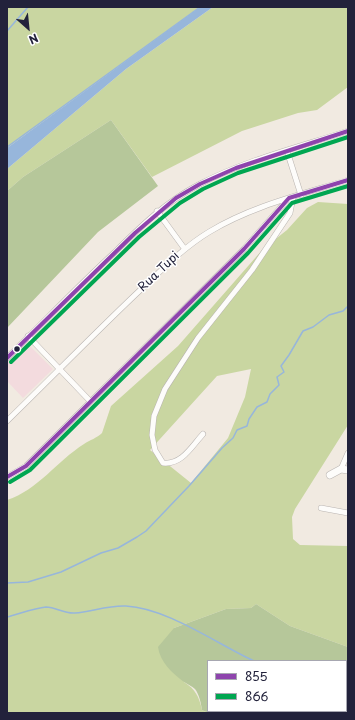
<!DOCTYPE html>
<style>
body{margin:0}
#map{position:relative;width:355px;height:720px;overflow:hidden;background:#f1eae1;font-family:"Playpen Sans",sans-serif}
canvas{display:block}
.frame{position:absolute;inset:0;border:8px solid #22223b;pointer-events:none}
.legend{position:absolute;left:207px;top:660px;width:140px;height:52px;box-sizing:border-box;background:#fff;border:1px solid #a7a7b1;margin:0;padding:5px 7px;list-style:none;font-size:12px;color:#22223b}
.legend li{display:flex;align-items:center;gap:8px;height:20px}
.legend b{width:20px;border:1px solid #a7a7b1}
.north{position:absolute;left:8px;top:8px;width:40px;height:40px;-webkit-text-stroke:3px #fff;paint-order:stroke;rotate:153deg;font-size:11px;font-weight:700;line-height:16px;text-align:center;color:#22223b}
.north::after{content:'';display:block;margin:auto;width:14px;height:18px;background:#22223b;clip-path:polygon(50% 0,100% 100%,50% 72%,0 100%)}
</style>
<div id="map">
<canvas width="355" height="720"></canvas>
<div class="frame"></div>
<ul class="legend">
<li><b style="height:5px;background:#8e44ad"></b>855</li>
<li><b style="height:5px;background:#00a651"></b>866</li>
</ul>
<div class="north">N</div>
</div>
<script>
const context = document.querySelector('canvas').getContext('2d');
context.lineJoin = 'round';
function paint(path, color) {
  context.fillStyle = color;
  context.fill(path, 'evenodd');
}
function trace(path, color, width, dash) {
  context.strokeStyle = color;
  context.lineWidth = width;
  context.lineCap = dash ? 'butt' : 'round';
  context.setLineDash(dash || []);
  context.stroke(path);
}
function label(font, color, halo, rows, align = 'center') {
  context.font = font + ' "Playpen Sans",sans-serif';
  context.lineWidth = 3;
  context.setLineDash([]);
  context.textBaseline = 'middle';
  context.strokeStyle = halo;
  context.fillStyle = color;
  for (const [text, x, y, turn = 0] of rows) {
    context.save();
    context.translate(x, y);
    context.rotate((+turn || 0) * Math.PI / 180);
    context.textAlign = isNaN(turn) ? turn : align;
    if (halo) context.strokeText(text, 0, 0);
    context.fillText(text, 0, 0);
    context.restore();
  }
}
const built = new Path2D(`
 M 27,343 L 53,369 L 23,398 L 7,381 L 7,363 Z`);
const green = new Path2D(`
 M 7,7 L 200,7 L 7,148 Z
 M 213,7 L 348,7 L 348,87 L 317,110 L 298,113 L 242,131 L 152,177 L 111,120 L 23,177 L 7,191 L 7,169 L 126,69 Z
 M 318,202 L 348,204 L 348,425 L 295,509 L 292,517 L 293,539 L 300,545 L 348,546 L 348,647 L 290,626 L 256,604 L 251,608 L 226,609 L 174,628 L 184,682 C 195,689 199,696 202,710 L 208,713 L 7,713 L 7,500 C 38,490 57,461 84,444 C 90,440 97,438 102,433 L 111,406 L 178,346 L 263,249 L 287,230 L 307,208 ZM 251,369 L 245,397 L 228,438 L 191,483 L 150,450 L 217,376 Z`);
const forest = new Path2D(`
 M 111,120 L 158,186 L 98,232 L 7,328 L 7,191 L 23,177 Z
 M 256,604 L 290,626 L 348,647 L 348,713 L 208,713 L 202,710 C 201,703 199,694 195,689 C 192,686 187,684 184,682 C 172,673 160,662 158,647 L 174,628 L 226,609 L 251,608 ZM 208,661 L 346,661 L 346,711 L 208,711 Z`);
const water = new Path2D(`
 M 200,7 L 213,7 L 126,69 L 7,169 L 7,148 Z`);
const stream = new Path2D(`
 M 7,31 L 28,7
 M 7,147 L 200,7
 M 7,583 L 28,582 L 61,572 L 101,553 L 118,548 L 137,537 L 146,531 L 189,486 L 222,448 L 233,438 L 237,430 L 247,426 L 249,419 L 257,407 L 267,402 L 270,394 L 279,385 L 277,377 L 284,372 L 281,366 L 289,355 L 303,331 L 313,327 L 329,315 L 343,311 L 348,306
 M 7,617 C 19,614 34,608 46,607 C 56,607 64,614 75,613 C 91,612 108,605 126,606 C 167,608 217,644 254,661
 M 346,697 L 348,697`);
const street = new Path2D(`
 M 287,151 L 301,195
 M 157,211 L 184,248
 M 28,336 L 90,401
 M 7,358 C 43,323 78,286 115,252 C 141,226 167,201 200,184 C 246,160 299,147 348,131
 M 7,421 C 50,379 92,336 135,295 C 159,273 181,249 209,232 C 252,206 300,195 348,180
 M 203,434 C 192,446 182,465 163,463 L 155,450 L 152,435 L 154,416 L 165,389 L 198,338 L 252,270 L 290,213 L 293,197
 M 341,469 L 348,453
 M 7,477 L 26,466 L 244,249 L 289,198
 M 321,508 L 348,513`);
const secondary = new Path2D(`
 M 330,475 L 341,469 L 348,470`);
const bus1 = new Path2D(`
 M 7,358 L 135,233 L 176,198 L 200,184 L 236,168 L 348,131
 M 7,477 L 26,466 L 244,249 L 289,198 L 348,180`);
const bus2 = new Path2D(`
 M 11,362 L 139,237 L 180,203 L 203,189 L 238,173 L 348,137
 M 10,482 L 30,470 L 248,253 L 292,203 L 348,186`);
const markers = [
 [17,349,3.5,"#22223b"]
];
const streetNames = [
 ["Rua Tupi",159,272,-44]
];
paint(built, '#f3dbde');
paint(green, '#c9d6a1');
paint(forest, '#b6c79a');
paint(water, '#97b6db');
trace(stream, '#97b6db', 1.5);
trace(street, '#b9b4b1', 6);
trace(secondary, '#b9b4b1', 8);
trace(street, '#fdfcfa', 5);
trace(secondary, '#fdfcfa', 7);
trace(bus1, '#8e44ad', 4);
trace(bus2, '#00a651', 4);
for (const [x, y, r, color] of markers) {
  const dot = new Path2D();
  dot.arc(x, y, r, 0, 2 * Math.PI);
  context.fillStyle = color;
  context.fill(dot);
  trace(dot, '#fff', 1.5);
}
label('12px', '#22223b', '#fff', streetNames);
</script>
